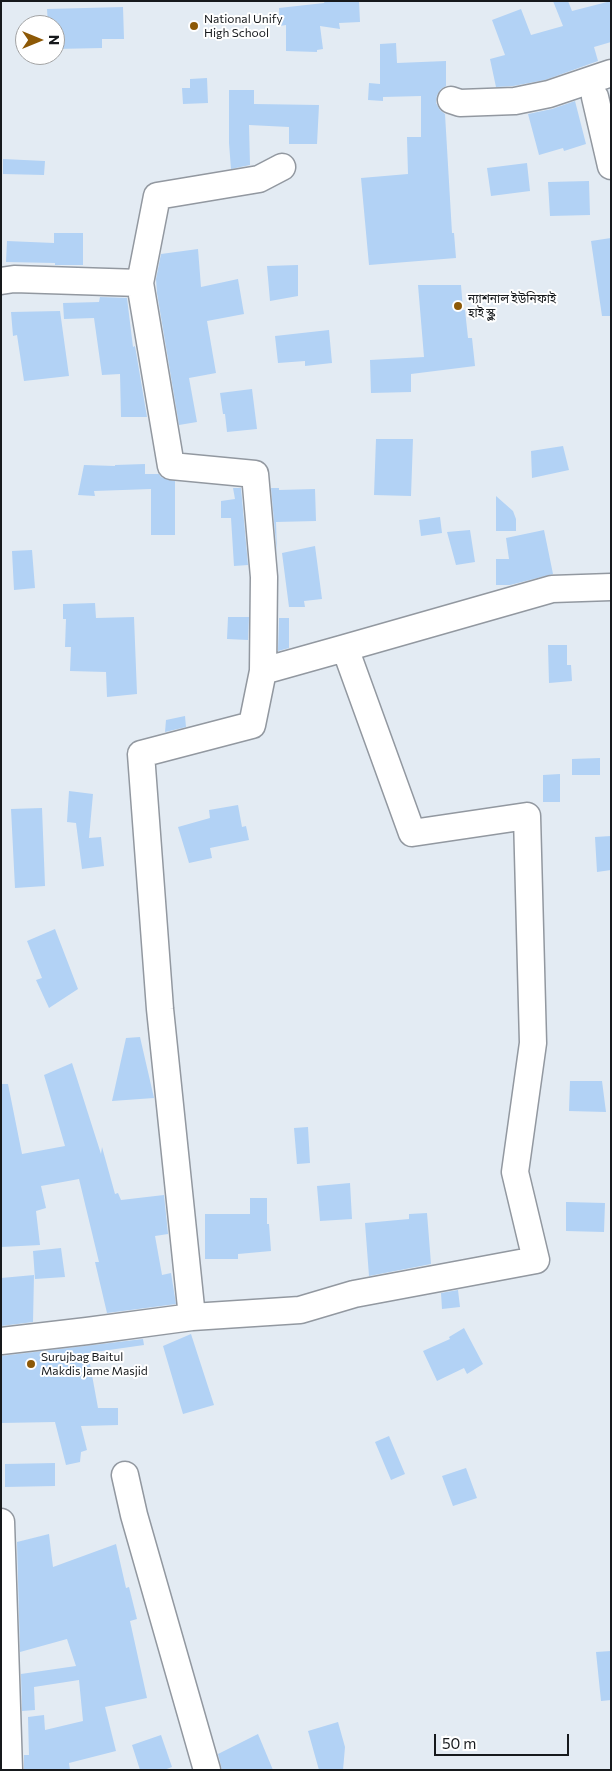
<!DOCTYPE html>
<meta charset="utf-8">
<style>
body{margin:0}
#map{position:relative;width:612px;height:1771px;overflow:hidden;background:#e3ebf3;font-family:Commissioner,sans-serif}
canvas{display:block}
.frame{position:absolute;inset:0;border:2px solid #16191c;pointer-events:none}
.north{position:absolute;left:15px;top:15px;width:50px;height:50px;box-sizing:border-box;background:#fff;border:1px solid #a2a3a4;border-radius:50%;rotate:90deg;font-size:14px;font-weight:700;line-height:20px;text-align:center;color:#16191c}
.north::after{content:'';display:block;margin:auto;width:18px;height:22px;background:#8d5907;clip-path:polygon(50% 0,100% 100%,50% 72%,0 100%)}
.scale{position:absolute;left:434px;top:1734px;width:135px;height:22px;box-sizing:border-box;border:2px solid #16191c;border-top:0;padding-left:6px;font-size:15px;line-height:18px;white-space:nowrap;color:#16191c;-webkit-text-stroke:4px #fff;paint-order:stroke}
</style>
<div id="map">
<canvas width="612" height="1771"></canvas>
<div class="frame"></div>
<div class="north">N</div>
<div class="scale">50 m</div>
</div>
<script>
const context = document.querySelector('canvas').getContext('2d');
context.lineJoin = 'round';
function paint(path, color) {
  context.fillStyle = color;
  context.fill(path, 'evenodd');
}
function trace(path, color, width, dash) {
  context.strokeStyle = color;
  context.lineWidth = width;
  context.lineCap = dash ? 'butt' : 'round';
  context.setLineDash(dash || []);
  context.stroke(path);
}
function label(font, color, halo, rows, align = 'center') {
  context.font = font + ' Commissioner,"Noto Sans Bengali",sans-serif';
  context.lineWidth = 4;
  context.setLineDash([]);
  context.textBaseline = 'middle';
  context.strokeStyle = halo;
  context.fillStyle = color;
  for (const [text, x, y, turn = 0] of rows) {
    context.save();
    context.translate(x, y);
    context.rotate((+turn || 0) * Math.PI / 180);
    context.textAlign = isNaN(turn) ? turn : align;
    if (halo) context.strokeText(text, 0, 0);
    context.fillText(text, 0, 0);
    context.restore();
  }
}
const building = new Path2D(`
 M 325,1 L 359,1 L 360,22 L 339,23 L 340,29 L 320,26 L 323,49 L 317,50 L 317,52 L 286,51 L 286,25 L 280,26 L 279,8 L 324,3 Z
 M 553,1 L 568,1 L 572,11 L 611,1 L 611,42 L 594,47 L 598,61 L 545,80 L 513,86 L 496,87 L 490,59 L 505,55 L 492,20 L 521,9 L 531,35 L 563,26 Z
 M 123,7 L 124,39 L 102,39 L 102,48 L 55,49 L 55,25 L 48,25 L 47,9 Z
 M 396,43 L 397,63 L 446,61 L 446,86 L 441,89 L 437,95 L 436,103 L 440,110 L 445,114 L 452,233 L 454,233 L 456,258 L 369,265 L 361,178 L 408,174 L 407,137 L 421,137 L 421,96 L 383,97 L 383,101 L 368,100 L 369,83 L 380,84 L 380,44 Z
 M 207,78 L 208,103 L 183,104 L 182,88 L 190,88 L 190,79 Z
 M 229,90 L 254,90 L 254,104 L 319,105 L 317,144 L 289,144 L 289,127 L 249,125 L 250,165 L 231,169 L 229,143 Z
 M 575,101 L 586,144 L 564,151 L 563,148 L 539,155 L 528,114 L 552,109 Z
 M 3,159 L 45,161 L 44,175 L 3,174 Z
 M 527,163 L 530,191 L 491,196 L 487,168 Z
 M 589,181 L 590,215 L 550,216 L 548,182 Z
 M 54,233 L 83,233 L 83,265 L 55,265 L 55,263 L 6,262 L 7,241 L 54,243 Z
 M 611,238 L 611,316 L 602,316 L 591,241 Z
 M 198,249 L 201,287 L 238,279 L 244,314 L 207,321 L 216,373 L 189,378 L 197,422 L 179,425 L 157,293 L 156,279 L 161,254 Z
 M 298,265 L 298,296 L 270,301 L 267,266 Z
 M 418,285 L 461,285 L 463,310 L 465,310 L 468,338 L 472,338 L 475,366 L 411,374 L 411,392 L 371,393 L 370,360 L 424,357 Z
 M 100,297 L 127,298 L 133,347 L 135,346 L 147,417 L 121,417 L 120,374 L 102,375 L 94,318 L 64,319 L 63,303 L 99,302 Z
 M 60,311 L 69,376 L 24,381 L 17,335 L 13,336 L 11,312 Z
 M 329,330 L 332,363 L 305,366 L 305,361 L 278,363 L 275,336 Z
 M 252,389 L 257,429 L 227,432 L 225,414 L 223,414 L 220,393 Z
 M 376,439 L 413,439 L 411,496 L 374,495 Z
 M 563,446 L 569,470 L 532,478 L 531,451 Z
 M 145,464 L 145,474 L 159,474 L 161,477 L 175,481 L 175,535 L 151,535 L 151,489 L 94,491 L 95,496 L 78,495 L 84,465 L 115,466 L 115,465 Z
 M 233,488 L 241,488 L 248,565 L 234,566 L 231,518 L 221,518 L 221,501 L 235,499 Z
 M 271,488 L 279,488 L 279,490 L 315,489 L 316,521 L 276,522 L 277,554 Z
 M 496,496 L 513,511 L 516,519 L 516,531 L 496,531 Z
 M 440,517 L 442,533 L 421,536 L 419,520 Z
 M 470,530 L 475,562 L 456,565 L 447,532 Z
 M 544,530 L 553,574 L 510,585 L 496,585 L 496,559 L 509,559 L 506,538 Z
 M 315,546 L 322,599 L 304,601 L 305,607 L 289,607 L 282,553 Z
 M 32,550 L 35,588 L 14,590 L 12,551 Z
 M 95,603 L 96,618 L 134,617 L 137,694 L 107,697 L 106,672 L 70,671 L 71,647 L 65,647 L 66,619 L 63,619 L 63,604 Z
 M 228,617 L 249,617 L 248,640 L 227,639 Z
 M 279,618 L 289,618 L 289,648 L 278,651 Z
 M 548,645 L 567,645 L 567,665 L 571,665 L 572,681 L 549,683 Z
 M 185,716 L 186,727 L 165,732 L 166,720 Z
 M 600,758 L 600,775 L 572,775 L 572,759 Z
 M 560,774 L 560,802 L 543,802 L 543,775 Z
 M 69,791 L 93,794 L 89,838 L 101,837 L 104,866 L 82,869 L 76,823 L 67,822 Z
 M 238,805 L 242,827 L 246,826 L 249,840 L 210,848 L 212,858 L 189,863 L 178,827 L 210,818 L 209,810 Z
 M 42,808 L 45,886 L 15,888 L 11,809 Z
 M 611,836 L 611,870 L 597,872 L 595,837 Z
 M 55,929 L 78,989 L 49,1008 L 36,980 L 42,978 L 27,941 Z
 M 140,1037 L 154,1098 L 112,1101 L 126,1038 Z
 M 72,1063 L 101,1154 L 102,1147 L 115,1194 L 118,1193 L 121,1200 L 164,1195 L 168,1234 L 155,1236 L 162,1275 L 171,1273 L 176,1304 L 107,1313 L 95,1262 L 99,1262 L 79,1179 L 41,1186 L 46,1208 L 36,1211 L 40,1245 L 1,1247 L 1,1084 L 8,1084 L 22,1154 L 65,1146 L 44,1075 Z
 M 570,1081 L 602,1081 L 606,1112 L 569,1111 Z
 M 308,1127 L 310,1163 L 297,1164 L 294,1128 Z
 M 350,1183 L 352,1219 L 320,1221 L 317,1186 Z
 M 250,1198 L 267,1198 L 267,1224 L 269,1224 L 271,1251 L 238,1254 L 238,1259 L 205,1259 L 205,1214 L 250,1214 Z
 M 566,1202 L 605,1203 L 604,1232 L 566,1231 Z
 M 427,1213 L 431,1264 L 369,1276 L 365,1223 L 409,1219 L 409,1214 Z
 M 61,1248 L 65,1277 L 35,1279 L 33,1251 Z
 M 34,1275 L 33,1322 L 1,1326 L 1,1278 Z
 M 458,1290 L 460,1307 L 442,1309 L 441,1293 Z
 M 464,1328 L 483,1364 L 467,1374 L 464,1368 L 437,1381 L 423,1351 L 450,1339 L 449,1337 Z
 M 191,1334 L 214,1405 L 183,1414 L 163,1346 Z
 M 143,1339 L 144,1345 L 88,1353 L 98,1408 L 118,1408 L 118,1425 L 81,1426 L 87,1450 L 81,1452 L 80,1462 L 66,1465 L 55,1422 L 1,1423 L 1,1356 Z
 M 389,1436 L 405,1474 L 391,1480 L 375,1442 Z
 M 55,1463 L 55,1486 L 5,1487 L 5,1464 Z
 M 466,1468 L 477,1498 L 453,1506 L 442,1476 Z
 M 49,1534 L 53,1567 L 116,1544 L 126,1588 L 129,1587 L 137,1619 L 130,1621 L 147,1698 L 105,1707 L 116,1751 L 69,1763 L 70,1770 L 24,1770 L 24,1755 L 29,1755 L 28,1717 L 44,1715 L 45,1730 L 83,1721 L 79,1680 L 34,1687 L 35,1710 L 22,1711 L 21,1674 L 76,1666 L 67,1639 L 20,1652 L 17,1542 Z
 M 611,1651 L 611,1700 L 601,1701 L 596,1652 Z
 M 338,1722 L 345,1747 L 343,1770 L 319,1770 L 308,1731 Z
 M 258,1734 L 273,1770 L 222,1770 L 218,1754 Z
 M 161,1735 L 172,1767 L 164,1770 L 140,1770 L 132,1745 Z`);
const minor = new Path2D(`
 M 595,97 L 611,166
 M 451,100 L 460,103 L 515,101 L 549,94 L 611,73
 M 1,281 L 14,279 L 140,283
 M 345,648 L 552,589 L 611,587
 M 192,1317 L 160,1009 L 141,754 L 252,725 L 263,671 L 264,577 L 255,474 L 171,466 L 140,283 L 157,196 L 259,179 L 282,167
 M 1,1341 L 87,1331 L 192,1317 L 300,1310 L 354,1294 L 536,1260 L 515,1172 L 533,1043 L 527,816 L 412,833 L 345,648 L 263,671
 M 125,1475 L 134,1515 L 207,1770
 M 1,1522 L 9,1770`);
const markers = [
 [194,26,5,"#8d5907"],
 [458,306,5,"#8d5907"],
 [31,1364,5,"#8d5907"]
];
const poiNames = [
 ["National Unify",204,19],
 ["High School",204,33],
 ["ন্যাশনাল ইউনিফাই",468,299],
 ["হাই স্কুল",468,313],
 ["Surujbag Baitul",41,1357],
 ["Makdis Jame Masjid",41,1371]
];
paint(building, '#b2d2f5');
trace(minor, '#9298a0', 29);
trace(minor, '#fff', 26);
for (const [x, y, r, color] of markers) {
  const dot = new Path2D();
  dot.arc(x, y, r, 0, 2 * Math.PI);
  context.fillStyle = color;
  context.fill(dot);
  trace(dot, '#fff', 2);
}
label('12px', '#16191c', '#fff', poiNames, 'left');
</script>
